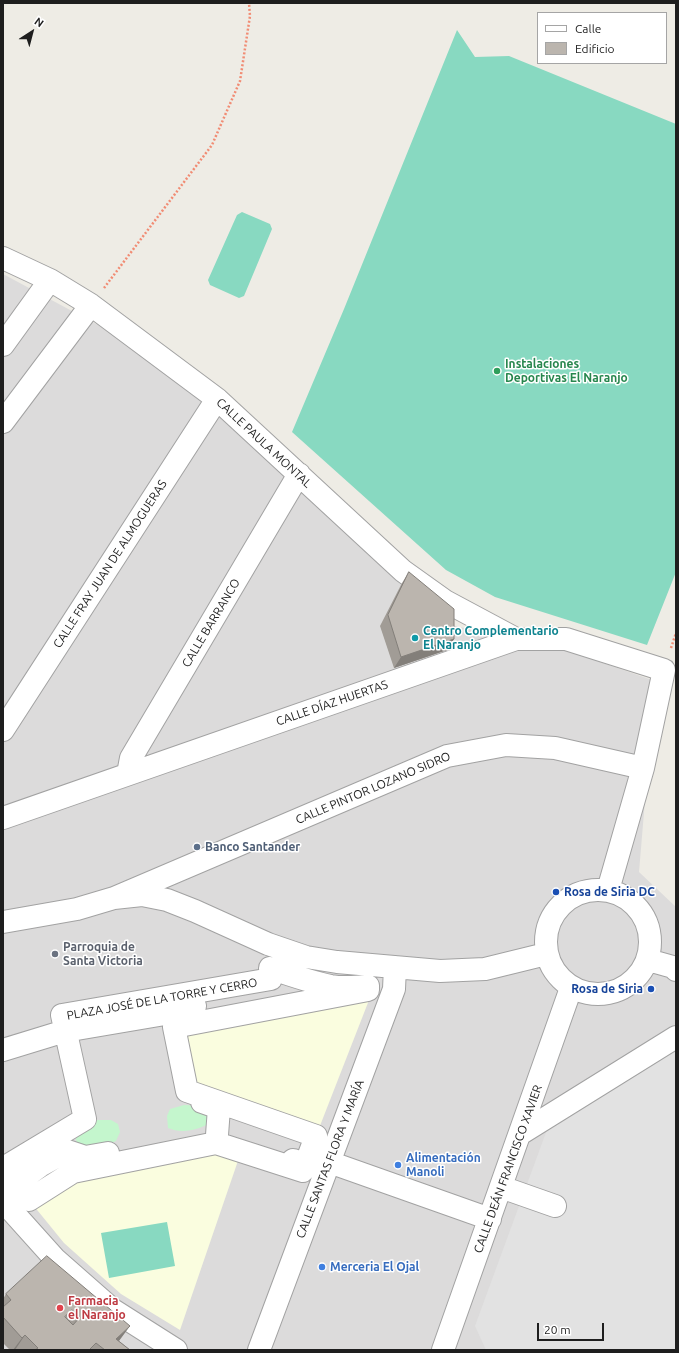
<!DOCTYPE html>
<meta charset="utf-8">
<style>
body{margin:0}
#map{position:relative;width:679px;height:1353px;overflow:hidden;background:#eeece5;font-family:Ubuntu,sans-serif}
canvas{display:block}
.frame{position:absolute;inset:0;border:4px solid #1e1e1e;pointer-events:none}
.legend{position:absolute;left:537px;top:12px;width:130px;height:52px;box-sizing:border-box;background:#fff;border:1px solid #a5a5a5;margin:0;padding:5px 7px;list-style:none;font-size:12px;color:#1e1e1e}
.legend li{display:flex;align-items:center;gap:8px;height:20px}
.legend b{width:20px;border:1px solid #a5a5a5}
.north{position:absolute;left:12px;top:12px;width:40px;height:40px;-webkit-text-stroke:3px #fff;paint-order:stroke;rotate:36deg;font-size:11px;font-weight:700;line-height:16px;text-align:center;color:#1e1e1e}
.north::after{content:'';display:block;margin:auto;width:14px;height:18px;background:#1e1e1e;clip-path:polygon(50% 0,100% 100%,50% 72%,0 100%)}
.scale{position:absolute;left:537px;top:1323px;width:67px;height:18px;box-sizing:border-box;border:2px solid #1e1e1e;border-top:0;padding-left:5px;font-size:12px;line-height:14px;white-space:nowrap;color:#1e1e1e;-webkit-text-stroke:3px #fff;paint-order:stroke}
</style>
<div id="map">
<canvas width="679" height="1353"></canvas>
<div class="frame"></div>
<ul class="legend">
<li><b style="height:5px;background:#fff"></b>Calle</li>
<li><b style="height:11px;background:#bbb5ae"></b>Edificio</li>
</ul>
<div class="north">N</div>
<div class="scale">20 m</div>
</div>
<script>
const context = document.querySelector('canvas').getContext('2d');
context.lineJoin = 'round';
function paint(path, color) {
  context.fillStyle = color;
  context.fill(path, 'evenodd');
}
function trace(path, color, width, dash) {
  context.strokeStyle = color;
  context.lineWidth = width;
  context.lineCap = dash ? 'butt' : 'round';
  context.setLineDash(dash || []);
  context.stroke(path);
}
function label(font, color, halo, rows, align = 'center') {
  context.font = font + ' Ubuntu,sans-serif';
  context.lineWidth = 3;
  context.setLineDash([]);
  context.textBaseline = 'middle';
  context.strokeStyle = halo;
  context.fillStyle = color;
  for (const [text, x, y, turn = 0] of rows) {
    context.save();
    context.translate(x, y);
    context.rotate((+turn || 0) * Math.PI / 180);
    context.textAlign = isNaN(turn) ? turn : align;
    if (halo) context.strokeText(text, 0, 0);
    context.fillText(text, 0, 0);
    context.restore();
  }
}
const residential = new Path2D(`
 M 3,274 L 98,325 L 231,421 L 455,626 L 566,650 L 655,681 L 639,872 L 676,907 L 676,1350 L 3,1350 Z`);
const education = new Path2D(`
 M 371,995 L 316,1136 L 187,1091 L 174,1027 Z
 M 216,1143 L 241,1152 L 180,1330 L 121,1294 L 64,1243 L 29,1200 L 73,1172 Z`);
const park = new Path2D(`
 M 184,1105 L 204,1106 L 211,1122 C 199,1130 182,1134 168,1128 L 167,1116 L 170,1109 Z
 M 97,1120 L 111,1120 L 118,1124 L 120,1132 L 116,1141 L 102,1147 L 77,1145 L 76,1139 L 77,1132 Z`);
const pitch = new Path2D(`
 M 457,30 L 475,57 L 509,56 L 676,124 L 676,572 L 647,645 L 495,597 L 446,570 L 292,432 L 344,309 Z
 M 242,212 L 270,224 L 272,229 L 244,296 L 239,298 L 210,285 L 208,280 L 237,215 Z
 M 167,1222 L 175,1266 L 109,1278 L 101,1233 Z`);
const parking = new Path2D(`
 M 676,1042 L 676,1350 L 486,1350 L 475,1326 L 548,1127 Z`);
const path = new Path2D(`
 M 104,288 L 212,145 L 240,81 L 250,16 L 249,3
 M 671,648 L 676,633`);
const minor = new Path2D(`
 M 3,258 L 50,280 L 91,305 L 217,399 L 403,571 L 445,601 L 516,639
 M 3,345 L 50,280
 M 3,422 L 91,305
 M 3,730 L 217,399
 M 128,774 L 131,758 L 299,474
 M 3,818 L 516,639 L 566,639 L 664,670 L 643,768 L 608,890
 M546 942a52 52 0 1 1 104 0a52 52 0 1 1-104 0Z
 M 114,898 L 447,756 L 506,745 L 555,748 L 643,768
 M 3,922 L 77,909 L 114,898 L 142,895 L 167,900 L 195,911 L 268,944 L 306,957 L 337,962 L 440,971 L 485,969 L 546,954
 M 648,960 L 673,967 L 676,970
 M 270,968 C 290,975 310,982 331,986 C 343,988 356,987 368,986 L 368,990 L 174,1027 L 187,1091 L 316,1136 L 303,1171 L 216,1143 L 73,1172 L 29,1200 L 5,1167 L 85,1119 L 62,1015 L 271,979 Z
 M 3,1050 L 65,1031 L 165,1014 L 195,1006
 M 202,1102 L 219,1108 L 217,1135
 M 520,1134 L 676,1037
 M 293,1160 L 305,1164 L 329,1162 L 490,1219
 M 501,1187 L 555,1206
 M 3,1193 L 40,1166 L 67,1151 L 85,1157 L 108,1153
 M 3,1201 L 55,1259 L 113,1310 L 176,1350
 M 259,1350 L 394,989 L 395,967
 M 443,1350 L 571,988`);
const wall = new Path2D(`
 M 409,572 L 454,639 L 447,650 L 394,668 L 380,626 L 402,583 Z
 M 47,1256 L 119,1341 L 130,1350 L 10,1350 L 3,1343 L 3,1299 L 6,1294 Z`);
const shadedWall = new Path2D(`
 M 454,639 L 447,650 L 394,668 L 401,657 Z
 M 130,1326 L 119,1341 L 110,1350 L 116,1339 Z
 M 25,1335 L 15,1350 L 13,1350 L 22,1338 Z`);
const building = new Path2D(`
 M 409,572 L 454,609 L 454,639 L 401,657 L 388,615 Z
 M 47,1256 L 130,1326 L 116,1339 L 130,1350 L 105,1350 L 96,1343 L 89,1350 L 35,1350 L 38,1348 L 25,1335 L 22,1338 L 3,1317 L 3,1307 L 11,1300 L 6,1294 ZM 72,1310 L 80,1317 L 73,1325 L 65,1317 Z`);
const markers = [
 [497,371,4,"#2e9e5b"],
 [415,638,4,"#0f9aa8"],
 [197,847,4,"#5c6f8a"],
 [556,892,4,"#1a4fb4"],
 [55,954,4,"#6b7280"],
 [651,989,4,"#1a4fb4"],
 [398,1165,4,"#3f7fe0"],
 [322,1267,4,"#3f7fe0"],
 [60,1308,4,"#e0444e"]
];
const leisureNames = [
 ["Instalaciones",505,364],
 ["Deportivas El Naranjo",505,378]
];
const streetNames = [
 ["CALLE PAULA MONTAL",264,443,43],
 ["CALLE FRAY JUAN DE ALMOGUERAS",110,564,-57],
 ["CALLE BARRANCO",211,623,-59],
 ["CALLE DÍAZ HUERTAS",332,703,-19],
 ["CALLE PINTOR LOZANO SIDRO",373,788,-23],
 ["PLAZA JOSÉ DE LA TORRE Y CERRO",162,999,-10],
 ["CALLE SANTAS FLORA Y MARÍA",330,1159,-69],
 ["CALLE DEÁN FRANCISCO XAVIER",508,1169,-70]
];
const cultureNames = [
 ["Centro Complementario",423,631],
 ["El Naranjo",423,645]
];
const serviceNames = [
 ["Banco Santander",205,847]
];
const transitNames = [
 ["Rosa de Siria DC",564,892],
 ["Rosa de Siria",643,989,"right"]
];
const worshipNames = [
 ["Parroquia de",63,947],
 ["Santa Victoria",63,961]
];
const shopNames = [
 ["Alimentación",406,1158],
 ["Manoli",406,1172],
 ["Merceria El Ojal",330,1267]
];
const healthNames = [
 ["Farmacia",68,1301],
 ["el Naranjo",68,1315]
];
paint(residential, '#dcdbdb');
paint(education, '#fafddf');
paint(park, '#c4f6cd');
paint(pitch, '#88d9c1');
paint(parking, '#e2e2e2');
trace(minor, '#a2a2a2', 24);
trace(path, '#f18c74', 2.5, [2, 2]);
trace(minor, '#fff', 22);
paint(wall, '#a19c96');
paint(shadedWall, '#837f7a');
paint(building, '#bbb5ae');
trace(building, '#837f7a', 1);
for (const [x, y, r, color] of markers) {
  const dot = new Path2D();
  dot.arc(x, y, r, 0, 2 * Math.PI);
  context.fillStyle = color;
  context.fill(dot);
  trace(dot, '#fff', 1.5);
}
label('bold 12px', '#27864d', '#fff', leisureNames, 'left');
label('12px', '#1e1e1e', '#fff', streetNames);
label('bold 12px', '#0d838f', '#fff', cultureNames, 'left');
label('bold 12px', '#4e5e75', '#fff', serviceNames, 'left');
label('bold 12px', '#164399', '#fff', transitNames, 'left');
label('bold 12px', '#5b616d', '#fff', worshipNames, 'left');
label('bold 12px', '#366cbe', '#fff', shopNames, 'left');
label('bold 12px', '#be3a42', '#fff', healthNames, 'left');
</script>
